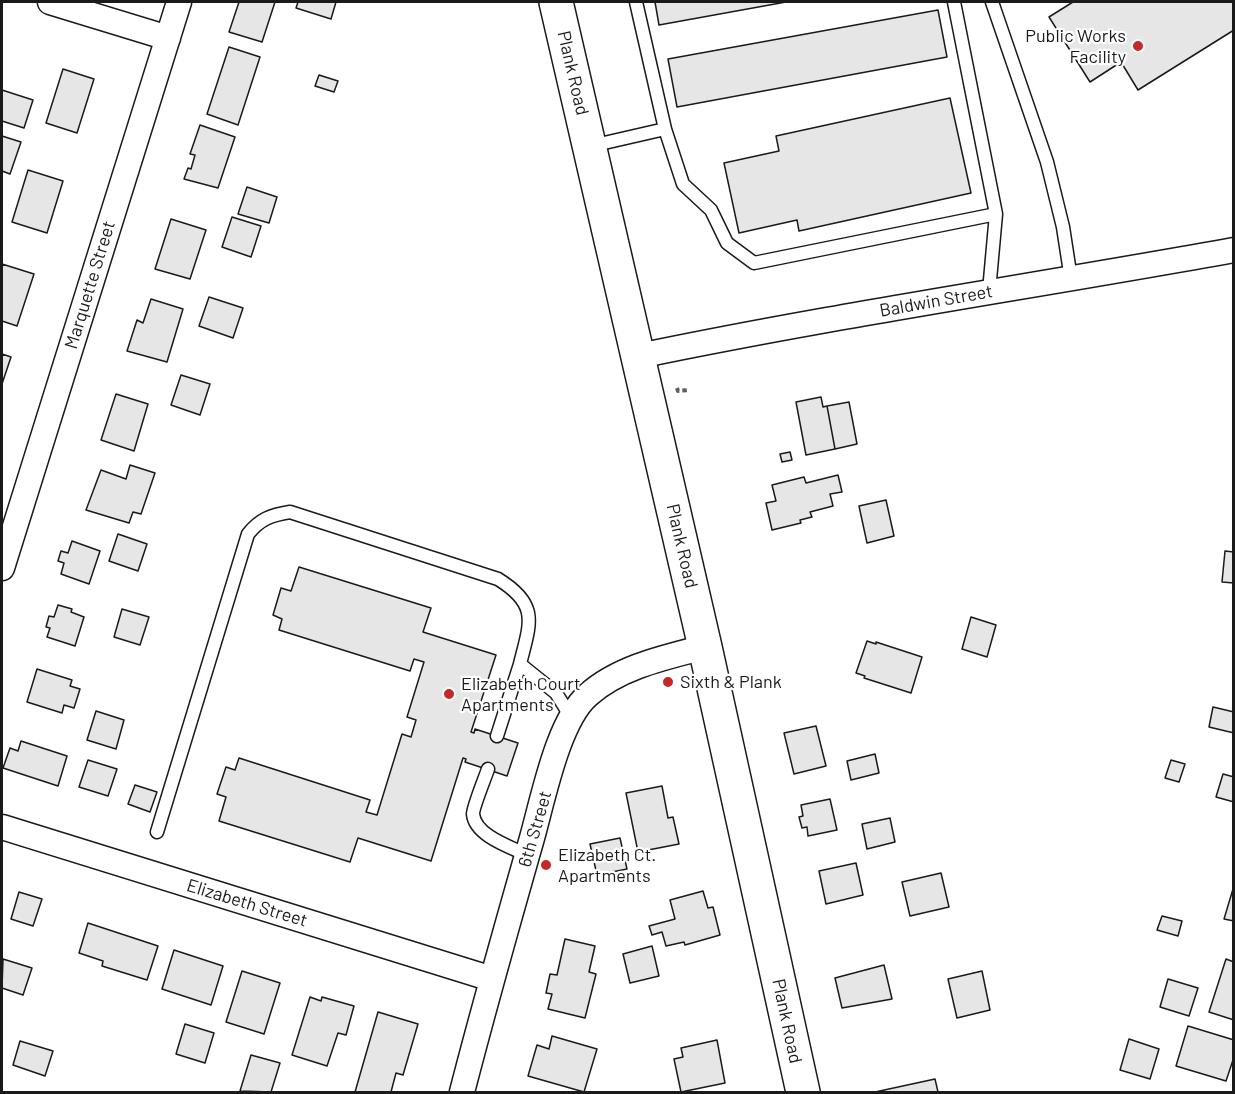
<!DOCTYPE html>
<style>
body{margin:0}
#map{position:relative;width:1235px;height:1094px;overflow:hidden;background:#fff;font-family:Barlow,sans-serif}
canvas{display:block}
.frame{position:absolute;inset:0;border:3px solid #1a1a1a;pointer-events:none}
</style>
<div id="map">
<canvas width="1235" height="1094"></canvas>
<div class="frame"></div>
</div>
<script>
const context = document.querySelector('canvas').getContext('2d');
context.lineJoin = 'round';
function paint(path, color) {
  context.fillStyle = color;
  context.fill(path, 'evenodd');
}
function trace(path, color, width, dash) {
  context.strokeStyle = color;
  context.lineWidth = width;
  context.lineCap = dash ? 'butt' : 'round';
  context.setLineDash(dash || []);
  context.stroke(path);
}
function label(font, color, halo, rows, align = 'center') {
  context.font = font + ' Barlow,sans-serif';
  context.lineWidth = 4.5;
  context.setLineDash([]);
  context.textBaseline = 'middle';
  context.strokeStyle = halo;
  context.fillStyle = color;
  for (const [text, x, y, turn = 0] of rows) {
    context.save();
    context.translate(x, y);
    context.rotate((+turn || 0) * Math.PI / 180);
    context.textAlign = isNaN(turn) ? turn : align;
    if (halo) context.strokeText(text, 0, 0);
    context.fillText(text, 0, 0);
    context.restore();
  }
}
const building = new Path2D(`
 M 239,2 L 275,2 L 262,42 L 229,32 Z
 M 298,2 L 336,2 L 331,19 L 296,8 Z
 M 655,2 L 786,2 L 659,25 Z
 M 1073,2 L 1234,2 L 1234,30 L 1138,90 L 1121,62 L 1090,82 L 1049,17 Z
 M 938,10 L 947,57 L 677,107 L 668,59 Z
 M 229,47 L 260,57 L 238,125 L 207,114 Z
 M 63,69 L 94,79 L 77,133 L 46,123 Z
 M 319,75 L 338,81 L 334,92 L 315,86 Z
 M 2,90 L 33,100 L 24,128 L 2,121 Z
 M 950,98 L 971,193 L 799,231 L 797,220 L 739,233 L 724,163 L 779,151 L 776,136 Z
 M 200,125 L 235,137 L 218,188 L 184,179 L 188,168 L 191,169 L 195,155 L 190,154 Z
 M 2,136 L 21,142 L 10,174 L 2,171 Z
 M 28,170 L 63,181 L 47,233 L 12,222 Z
 M 247,187 L 277,197 L 269,223 L 238,214 Z
 M 232,217 L 261,226 L 251,257 L 222,247 Z
 M 171,219 L 206,230 L 190,279 L 155,269 Z
 M 2,264 L 34,274 L 17,326 L 2,321 Z
 M 209,297 L 243,308 L 233,338 L 199,326 Z
 M 151,299 L 183,309 L 167,362 L 127,351 L 137,320 L 143,323 Z
 M 2,354 L 11,357 L 2,384 Z
 M 181,375 L 210,384 L 200,415 L 171,405 Z
 M 116,394 L 148,404 L 134,451 L 101,440 Z
 M 821,397 L 823,407 L 827,406 L 835,449 L 806,455 L 796,402 Z
 M 849,402 L 857,444 L 835,449 L 827,406 Z
 M 790,452 L 792,460 L 782,462 L 780,454 Z
 M 130,465 L 155,473 L 141,514 L 133,512 L 129,523 L 86,510 L 101,470 L 126,479 Z
 M 838,475 L 842,492 L 830,494 L 833,506 L 810,512 L 812,517 L 800,520 L 801,523 L 772,530 L 766,503 L 776,501 L 772,485 L 804,477 L 806,483 Z
 M 886,500 L 894,536 L 867,543 L 859,506 Z
 M 118,534 L 147,544 L 138,571 L 109,561 Z
 M 72,541 L 100,551 L 89,584 L 61,574 L 64,563 L 58,561 L 61,551 L 68,553 Z
 M 1225,551 L 1234,552 L 1234,583 L 1222,582 Z
 M 299,567 L 431,608 L 423,632 L 496,655 L 471,732 L 474,733 L 475,729 L 518,743 L 507,776 L 465,762 L 466,759 L 463,758 L 431,861 L 358,838 L 350,862 L 219,821 L 226,797 L 217,794 L 226,767 L 235,770 L 239,758 L 370,800 L 366,812 L 377,815 L 402,734 L 411,737 L 416,720 L 407,717 L 424,662 L 414,659 L 410,671 L 279,630 L 282,619 L 273,615 L 281,588 L 291,591 Z
 M 58,605 L 72,609 L 71,612 L 84,617 L 75,646 L 47,637 L 50,628 L 46,627 L 49,616 L 54,617 Z
 M 122,609 L 149,617 L 140,645 L 114,637 Z
 M 971,617 L 996,625 L 987,657 L 962,649 Z
 M 867,641 L 876,644 L 876,642 L 922,657 L 911,693 L 864,678 L 865,676 L 856,673 Z
 M 37,669 L 72,680 L 70,686 L 80,689 L 74,708 L 64,705 L 62,713 L 27,702 Z
 M 1213,707 L 1234,712 L 1234,733 L 1209,727 Z
 M 96,711 L 124,720 L 116,749 L 87,740 Z
 M 816,726 L 826,766 L 794,774 L 784,733 Z
 M 21,741 L 67,756 L 58,786 L 3,768 L 10,748 L 18,751 Z
 M 875,754 L 879,773 L 851,780 L 847,761 Z
 M 88,760 L 117,769 L 108,796 L 79,787 Z
 M 1171,760 L 1185,764 L 1179,782 L 1165,778 Z
 M 1223,774 L 1234,777 L 1234,802 L 1216,797 Z
 M 135,785 L 157,792 L 150,812 L 128,804 Z
 M 662,786 L 668,818 L 673,817 L 679,844 L 638,852 L 626,793 Z
 M 830,799 L 837,830 L 808,836 L 807,827 L 802,828 L 799,817 L 803,816 L 801,805 Z
 M 890,818 L 895,842 L 867,849 L 862,824 Z
 M 620,838 L 627,869 L 597,875 L 590,844 Z
 M 856,863 L 863,895 L 826,904 L 819,871 Z
 M 941,873 L 949,907 L 910,916 L 902,882 Z
 M 1233,889 L 1234,889 L 1234,921 L 1224,919 Z
 M 703,891 L 708,908 L 713,907 L 720,935 L 685,945 L 684,942 L 666,946 L 662,932 L 652,935 L 649,926 L 675,919 L 670,900 Z
 M 19,892 L 42,899 L 33,926 L 11,919 Z
 M 1162,916 L 1182,921 L 1178,936 L 1157,930 Z
 M 88,923 L 158,946 L 147,980 L 102,966 L 103,961 L 79,953 Z
 M 565,939 L 595,946 L 589,972 L 596,974 L 585,1018 L 548,1009 L 552,994 L 546,993 L 550,974 L 557,975 Z
 M 652,946 L 659,976 L 630,983 L 623,954 Z
 M 174,950 L 223,966 L 211,1005 L 162,989 Z
 M 3,959 L 32,968 L 23,995 L 2,988 Z
 M 1226,959 L 1234,962 L 1234,1020 L 1209,1012 Z
 M 884,965 L 892,999 L 842,1008 L 835,978 Z
 M 242,971 L 280,983 L 264,1034 L 226,1022 Z
 M 982,971 L 990,1010 L 957,1018 L 948,979 Z
 M 1168,979 L 1198,988 L 1189,1016 L 1160,1007 Z
 M 310,997 L 321,1001 L 322,997 L 354,1006 L 346,1035 L 338,1033 L 327,1066 L 292,1055 Z
 M 378,1012 L 418,1024 L 403,1075 L 396,1073 L 391,1092 L 355,1092 Z
 M 185,1024 L 214,1033 L 205,1063 L 176,1054 Z
 M 1188,1026 L 1234,1040 L 1234,1057 L 1226,1081 L 1176,1066 Z
 M 552,1036 L 597,1049 L 584,1092 L 528,1076 L 537,1045 L 549,1049 Z
 M 1129,1039 L 1159,1049 L 1150,1079 L 1120,1070 Z
 M 717,1040 L 725,1083 L 681,1092 L 674,1059 L 683,1057 L 681,1048 Z
 M 20,1041 L 53,1051 L 45,1076 L 13,1065 Z
 M 251,1055 L 280,1063 L 271,1092 L 240,1091 Z
 M 935,1079 L 938,1092 L 875,1092 Z`);
const path = new Path2D(`
 M 677,388 L 678,391 L 689,390`);
const lane = new Path2D(`
 M 636,2 L 665,129
 M 954,2 L 996,214 L 989,291
 M 992,2 L 1047,162 L 1063,227 L 1071,279
 M 591,146 L 665,129 L 683,184 L 711,210 L 727,243 L 754,263 L 996,214
 M 497,736 L 520,664
 M 488,769 C 485,778 473,807 473,814 C 475,836 511,847 527,855
 M 157,832 L 248,534 C 260,519 271,515 290,512 L 498,579 C 540,605 530,623 520,664 L 556,693 L 571,717`);
const street = new Path2D(`
 M 50,2 L 168,38
 M 639,356 C 836,315 1035,286 1234,250
 M 2,568 L 179,2
 M 2,827 L 492,979
 M 462,1092 C 484,1007 508,922 532,838 C 543,799 558,721 588,695 C 619,667 666,657 705,647`);
const primary = new Path2D(`
 M 556,2 L 705,647 L 803,1092`);
const markers = [
 [1138,46,6,"#c62828"],
 [668,682,6,"#c62828"],
 [449,694,6,"#c62828"],
 [546,865,6,"#c62828"]
];
const poiNames = [
 ["Public Works",1126,36,"right"],
 ["Facility",1126,57,"right"],
 ["Sixth & Plank",680,682],
 ["Elizabeth Court",461,684],
 ["Apartments",461,705],
 ["Elizabeth Ct.",558,855],
 ["Apartments",558,876]
];
const streetNames = [
 ["Plank Road",573,73,77],
 ["Marquette Street",90,285,-73],
 ["Baldwin Street",936,301,-10],
 ["Plank Road",682,546,77],
 ["6th Street",535,829,-74],
 ["Elizabeth Street",247,903,17],
 ["Plank Road",787,1021,78]
];
paint(building, '#e6e6e6');
trace(building, '#1a1a1a', 1.5);
trace(lane, '#1a1a1a', 15);
trace(street, '#1a1a1a', 27);
trace(primary, '#1a1a1a', 36);
trace(path, '#5f5f5f', 4, [4.5, 3]);
trace(lane, '#fff', 12);
trace(street, '#fff', 24);
trace(primary, '#fff', 33);
for (const [x, y, r, color] of markers) {
  const dot = new Path2D();
  dot.arc(x, y, r, 0, 2 * Math.PI);
  context.fillStyle = color;
  context.fill(dot);
  trace(dot, '#fff', 2);
}
label('18px', '#1a1a1a', '#fff', poiNames, 'left');
label('18px', '#1a1a1a', '#fff', streetNames);
</script>
